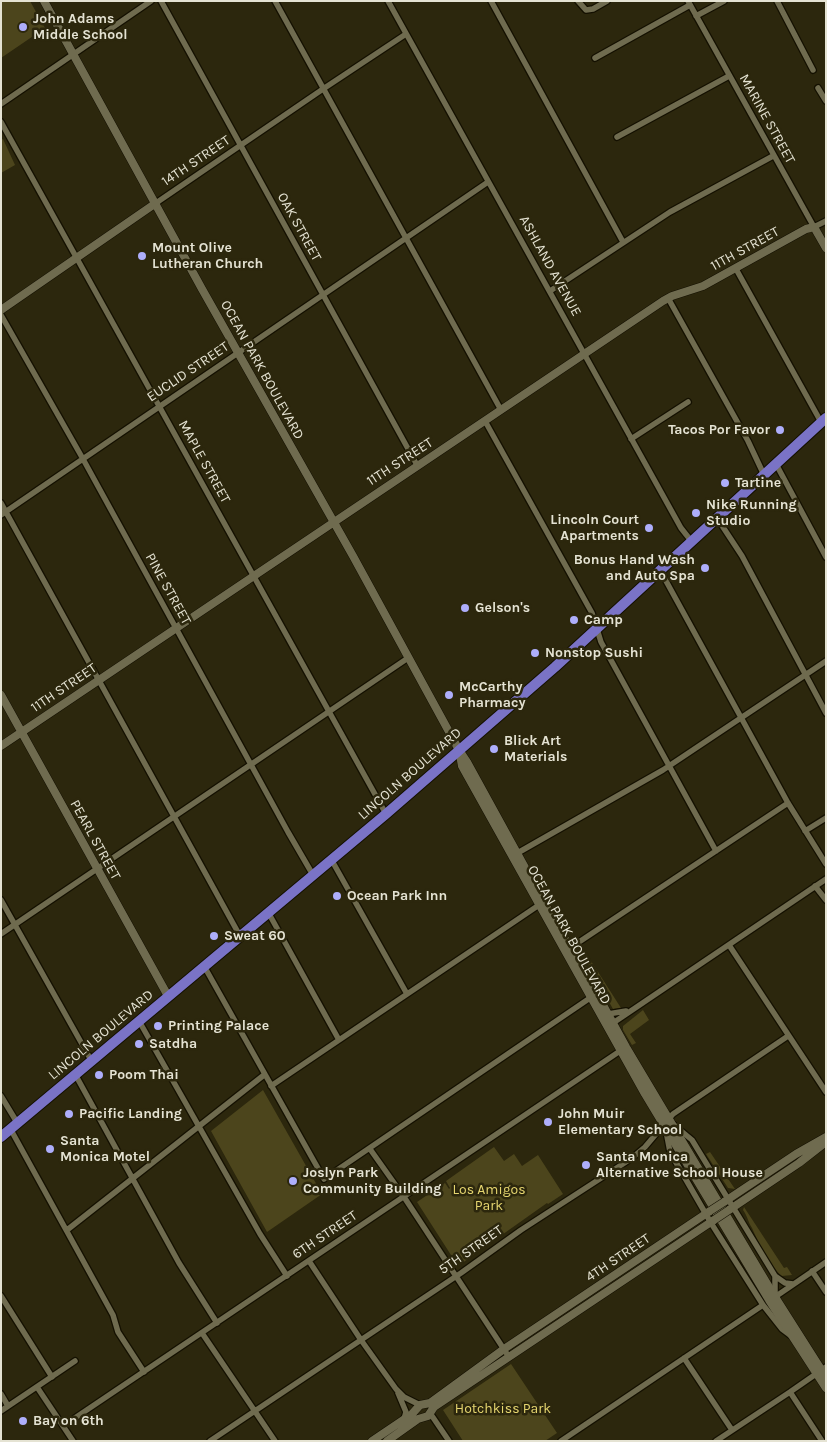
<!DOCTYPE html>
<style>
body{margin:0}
#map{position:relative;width:827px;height:1442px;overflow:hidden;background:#2c270d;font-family:Karla,sans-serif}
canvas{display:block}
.frame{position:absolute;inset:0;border:2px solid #e5e3d3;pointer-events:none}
</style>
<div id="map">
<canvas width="827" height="1442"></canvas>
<div class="frame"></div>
</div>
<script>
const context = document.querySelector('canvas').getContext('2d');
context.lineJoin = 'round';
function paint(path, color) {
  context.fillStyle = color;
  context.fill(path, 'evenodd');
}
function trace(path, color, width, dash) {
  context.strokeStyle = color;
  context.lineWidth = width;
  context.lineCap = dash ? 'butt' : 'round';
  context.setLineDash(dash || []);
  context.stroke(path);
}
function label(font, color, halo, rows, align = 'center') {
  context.font = font + ' Karla,sans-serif';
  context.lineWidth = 5;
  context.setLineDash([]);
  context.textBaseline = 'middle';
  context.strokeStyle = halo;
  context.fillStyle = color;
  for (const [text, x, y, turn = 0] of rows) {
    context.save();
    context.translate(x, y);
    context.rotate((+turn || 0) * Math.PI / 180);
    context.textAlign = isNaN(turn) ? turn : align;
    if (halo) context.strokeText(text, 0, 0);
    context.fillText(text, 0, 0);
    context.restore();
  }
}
const green = new Path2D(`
 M 1,1 L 30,1 L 45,28 L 1,58 Z
 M 3,139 L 15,165 L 1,173 L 1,140 Z
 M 584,950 L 621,1008 L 613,1009 L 582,954 L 581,952 Z
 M 643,1010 L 649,1020 L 630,1034 L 636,1043 L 632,1045 L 623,1030 L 623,1026 Z
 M 263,1090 L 322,1194 L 267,1232 L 211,1131 Z
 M 494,1147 L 504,1161 L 514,1154 L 522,1166 L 538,1155 L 563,1194 L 548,1204 L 547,1203 L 458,1266 L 417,1202 L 445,1183 L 449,1189 L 450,1188 L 446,1181 Z
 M 710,1152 L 735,1189 L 728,1188 L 706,1154 Z
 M 744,1207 L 784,1268 L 787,1267 L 792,1275 L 782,1276 C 771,1267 758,1242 752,1228 C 748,1222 748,1217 743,1210 Z
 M 511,1364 L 557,1433 L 545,1441 L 463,1441 L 443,1410 Z`);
const minor = new Path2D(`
 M 161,1 L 417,465
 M 275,1 L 501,410
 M 388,1 L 681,528 L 692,542
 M 491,1 L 623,242
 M 578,1 L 586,10 L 593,9 L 607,1
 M 688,1 L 814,227 L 826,221
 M 777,1 L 813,70
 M 696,16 L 724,1
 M 595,58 L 690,5
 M 818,88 L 826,101
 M 1,104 L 151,1
 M 1,122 L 386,814
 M 617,137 L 729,76
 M 156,203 L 323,89 L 406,34
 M 736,269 L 821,422
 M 550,291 L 670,212 L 773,156
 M 668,298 L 748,441 L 764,475
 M 1,315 L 83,459 L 288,832 L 313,875
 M 485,421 L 592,613 L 601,642 L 716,851
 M 631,439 L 688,402
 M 776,464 L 826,557
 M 1,503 L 240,936
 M 1,515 L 488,182
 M 717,518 L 742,556 L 826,713
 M 660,570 L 788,803 L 826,864
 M 805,831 L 826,818
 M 514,855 L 663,770 L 826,661
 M 331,859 L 407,994
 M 815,886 L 826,900
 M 1,900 L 91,1060
 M 268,912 L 339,1040
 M 1,934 L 408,658
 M 729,945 L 826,1092
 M 570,948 L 788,803
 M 204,966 L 324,1179 L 590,998
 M 608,1014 L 626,1011
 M 139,1021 L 260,1234 L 287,1276
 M 613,1023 L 826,879
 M 75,1074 L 179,1263 L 217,1323
 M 271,1086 L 539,905
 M 1,1096 L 18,1124
 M 674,1125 L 692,1140 L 775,1276 L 785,1283 L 793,1284
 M 11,1130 L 113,1315 L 118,1332 L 144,1372
 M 666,1131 L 670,1152 L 711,1223 L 763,1305 L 782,1329 L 790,1335
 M 370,1149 L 404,1197 L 509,1357
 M 67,1230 L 264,1075
 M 309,1261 L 361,1340 L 396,1389 L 404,1397 L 420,1405
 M 812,1271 L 826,1292
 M 775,1276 L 775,1295
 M 1,1296 L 52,1377
 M 772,1299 L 826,1262
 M 202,1333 L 275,1441
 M 684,1358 L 732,1430
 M 37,1387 L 73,1441
 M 790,1392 L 822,1441
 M 398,1393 L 406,1412 L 404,1419
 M 1,1394 L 8,1406
 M 1,1411 L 75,1361
 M 430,1413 L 449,1441
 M 63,1426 L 623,1049
 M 210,1441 L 461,1273 L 521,1230 L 632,1158 L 645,1147 L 673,1114 L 788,1036
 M 561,1441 L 763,1305
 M 716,1441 L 790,1392 L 826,1367`);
const tertiary = new Path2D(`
 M 44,1 L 202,289 L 353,556 L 459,750 L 467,762 L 557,926 L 581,965 L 626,1047 L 775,1297 L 826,1377
 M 1,310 L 156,203
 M 1,695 L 168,996
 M 1,746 L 663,301 L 672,296 L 703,286 L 806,229 L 814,227 L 826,248
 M 460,755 L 462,766 L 645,1094 L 769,1300 L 826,1388
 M 724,1202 L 796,1154 L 826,1137
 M 729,1210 L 799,1163 L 826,1142
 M 372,1441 L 412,1414 L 420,1405 L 430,1403 L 504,1349 L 710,1211
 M 387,1441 L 418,1419 L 428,1416 L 434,1407 L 714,1220`);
const trunk = new Path2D(`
 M 1,1137 L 386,814 L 555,667 L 826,418`);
const tertiaryBridge = new Path2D(`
 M 710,1211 L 724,1202
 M 714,1220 L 729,1210`);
const markers = [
 [23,27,5,"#aeaefb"],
 [142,256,5,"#aeaefb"],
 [780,430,5,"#aeaefb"],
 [725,483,5,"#aeaefb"],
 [696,513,5,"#aeaefb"],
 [649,528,5,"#aeaefb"],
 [705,568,5,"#aeaefb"],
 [465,608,5,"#aeaefb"],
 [574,620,5,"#aeaefb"],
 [535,653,5,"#aeaefb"],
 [449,695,5,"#aeaefb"],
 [494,749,5,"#aeaefb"],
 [337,896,5,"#aeaefb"],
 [214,936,5,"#aeaefb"],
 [158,1026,5,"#aeaefb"],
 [139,1044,5,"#aeaefb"],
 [99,1075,5,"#aeaefb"],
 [69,1114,5,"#aeaefb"],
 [548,1122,5,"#aeaefb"],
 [50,1149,5,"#aeaefb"],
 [586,1165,5,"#aeaefb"],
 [293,1181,5,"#aeaefb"],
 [23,1421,5,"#aeaefb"]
];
const poiNames = [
 ["John Adams",33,19],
 ["Middle School",33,35],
 ["Mount Olive",152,248],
 ["Lutheran Church",152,264],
 ["Tacos Por Favor",770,430,"right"],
 ["Tartine",735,483],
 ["Nike Running",706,505],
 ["Studio",706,521],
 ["Lincoln Court",639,520,"right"],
 ["Apartments",639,536,"right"],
 ["Bonus Hand Wash",695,560,"right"],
 ["and Auto Spa",695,576,"right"],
 ["Gelson's",475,608],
 ["Camp",584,620],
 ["Nonstop Sushi",545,653],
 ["McCarthy",459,687],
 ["Pharmacy",459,703],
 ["Blick Art",504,741],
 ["Materials",504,757],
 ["Ocean Park Inn",347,896],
 ["Sweat 60",224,936],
 ["Printing Palace",168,1026],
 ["Satdha",149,1044],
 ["Poom Thai",109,1075],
 ["Pacific Landing",79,1114],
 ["John Muir",558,1114],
 ["Elementary School",558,1130],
 ["Santa",60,1141],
 ["Monica Motel",60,1157],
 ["Santa Monica",596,1157],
 ["Alternative School House",596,1173],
 ["Joslyn Park",303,1173],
 ["Community Building",303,1189],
 ["Bay on 6th",33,1421]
];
const streetNames = [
 ["MARINE STREET",767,119,61],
 ["14TH STREET",196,161,-34],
 ["OAK STREET",299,227,61],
 ["11TH STREET",745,249,-29],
 ["ASHLAND AVENUE",550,266,61],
 ["OCEAN PARK BOULEVARD",262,370,61],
 ["EUCLID STREET",188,372,-34],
 ["MAPLE STREET",204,462,61],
 ["11TH STREET",400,462,-33],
 ["PINE STREET",168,589,61],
 ["11TH STREET",64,688,-34],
 ["LINCOLN BOULEVARD",410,774,-41],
 ["PEARL STREET",95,840,61],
 ["OCEAN PARK BOULEVARD",569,935,61],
 ["LINCOLN BOULEVARD",101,1035,-40],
 ["6TH STREET",325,1235,-34],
 ["5TH STREET",471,1250,-35],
 ["4TH STREET",618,1258,-34]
];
const parkNames = [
 ["Los Amigos",489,1190],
 ["Park",489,1206],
 ["Hotchkiss Park",503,1409]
];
paint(green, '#4c451c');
trace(minor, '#141000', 8);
trace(tertiary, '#141000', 9);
trace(trunk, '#141000', 12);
trace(minor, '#6f6b4f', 5.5);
trace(tertiary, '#6f6b4f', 8);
trace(trunk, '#7a73c6', 10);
trace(tertiaryBridge, '#141000', 9, []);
trace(tertiaryBridge, '#6f6b4f', 8);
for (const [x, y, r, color] of markers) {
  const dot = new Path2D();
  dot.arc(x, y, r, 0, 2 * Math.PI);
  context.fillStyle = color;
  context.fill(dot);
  trace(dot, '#2c270d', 2);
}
label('bold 14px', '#e5e3d3', '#2c270d', poiNames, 'left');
label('14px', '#e5e3d3', '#2c270d', streetNames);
label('14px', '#e6d670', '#2c270d', parkNames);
</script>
